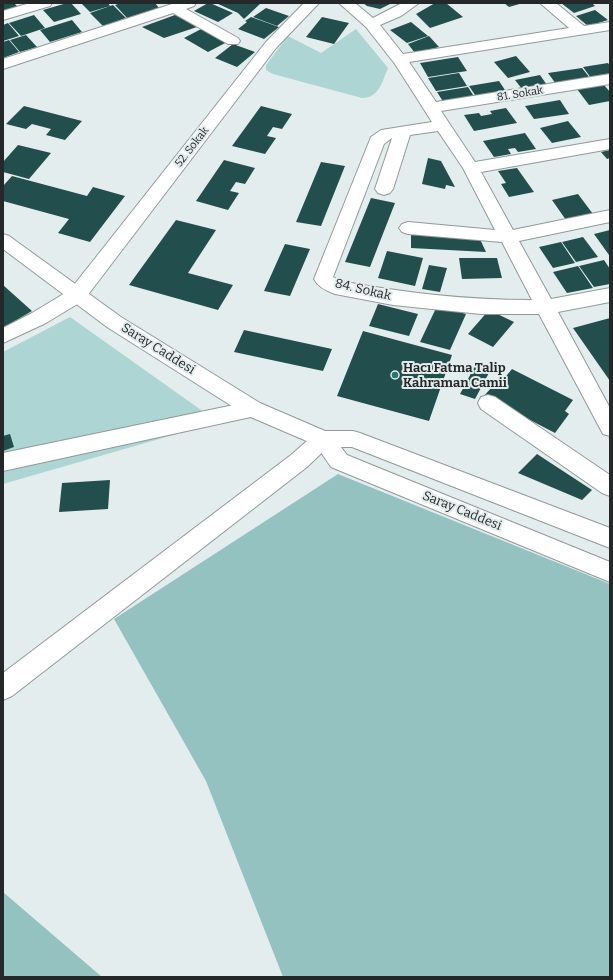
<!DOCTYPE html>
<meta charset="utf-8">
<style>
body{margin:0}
#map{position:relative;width:613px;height:980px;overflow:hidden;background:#e4eded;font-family:Bitter,serif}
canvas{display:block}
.frame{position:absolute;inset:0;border:4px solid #252828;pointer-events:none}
</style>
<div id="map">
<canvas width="613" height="980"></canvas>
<div class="frame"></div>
</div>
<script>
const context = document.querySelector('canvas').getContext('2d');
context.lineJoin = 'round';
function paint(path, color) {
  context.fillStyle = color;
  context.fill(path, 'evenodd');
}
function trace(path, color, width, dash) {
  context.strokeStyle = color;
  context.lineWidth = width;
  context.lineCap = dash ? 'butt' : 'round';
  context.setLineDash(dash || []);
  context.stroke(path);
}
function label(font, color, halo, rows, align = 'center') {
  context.font = font + ' Bitter,serif';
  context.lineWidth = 4;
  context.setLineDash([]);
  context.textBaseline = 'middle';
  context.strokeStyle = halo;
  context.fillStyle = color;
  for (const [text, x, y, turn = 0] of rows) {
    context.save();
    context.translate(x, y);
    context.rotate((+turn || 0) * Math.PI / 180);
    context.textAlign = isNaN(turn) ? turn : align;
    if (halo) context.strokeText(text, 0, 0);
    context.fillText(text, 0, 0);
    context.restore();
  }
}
const green = new Path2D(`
 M 356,29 L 388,68 C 382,82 379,98 362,98 L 273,74 L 266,70 L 266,65 L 288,36 L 321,53 Z
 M 70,317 L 218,422 L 3,484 L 3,352 Z`);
const forest = new Path2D(`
 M 338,474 L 610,584 L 610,977 L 283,977 L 206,781 L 114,619 Z
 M 3,892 L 102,977 L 3,977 Z`);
const building = new Path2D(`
 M 3,3 L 14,3 L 20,9 L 3,15 Z
 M 67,3 L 71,3 L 81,14 L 54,22 L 43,10 Z
 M 81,3 L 108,3 L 110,6 L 90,12 Z
 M 121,3 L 155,3 L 159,8 L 127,18 L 115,5 Z
 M 208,3 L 210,3 L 233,13 L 218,22 L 194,11 Z
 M 216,3 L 261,3 L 244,19 L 238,13 Z
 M 363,3 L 392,3 L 380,9 L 367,6 Z
 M 435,3 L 446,3 L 463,17 L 430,28 L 416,14 Z
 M 504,3 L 523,3 L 509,7 Z
 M 561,3 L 592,3 L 595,6 L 574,13 Z
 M 113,5 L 126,18 L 103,26 L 90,13 Z
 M 266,8 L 289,16 L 277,26 L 253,17 Z
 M 595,10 L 608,20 L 588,26 L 576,16 Z
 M 34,15 L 45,28 L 21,36 L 9,23 Z
 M 175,15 L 197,27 L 164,38 L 142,27 Z
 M 251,17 L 276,26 L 279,27 L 264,39 L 238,29 L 247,22 L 245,21 Z
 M 322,17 L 349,23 L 334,44 L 306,37 Z
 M 72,20 L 82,32 L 50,42 L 40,30 Z
 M 411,22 L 428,36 L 407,43 L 390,30 Z
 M 8,23 L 19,36 L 3,41 L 3,25 Z
 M 203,28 L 227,42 L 208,52 L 184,38 Z
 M 26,35 L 37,47 L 20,52 L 10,40 Z
 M 429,36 L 439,47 L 415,53 L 408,44 Z
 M 9,40 L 19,52 L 3,58 L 3,42 Z
 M 233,44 L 255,52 L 237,67 L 215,58 Z
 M 516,56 L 530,72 L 508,78 L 494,62 Z
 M 458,57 L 467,71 L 428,77 L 420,63 Z
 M 608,63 L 610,66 L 610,75 L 591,78 L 583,67 Z
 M 582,68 L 590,78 L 556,84 L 548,73 Z
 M 459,73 L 467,86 L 436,91 L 428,78 Z
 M 540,75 L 547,85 L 522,89 L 515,80 Z
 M 499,81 L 507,93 L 477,98 L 469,86 Z
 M 604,85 L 610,92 L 610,101 L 589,105 L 577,89 Z
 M 468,87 L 475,98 L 444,103 L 437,92 Z
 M 560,100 L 569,114 L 534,119 L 525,106 Z
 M 24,106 L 82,121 L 65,140 L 46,135 L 51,129 L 32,124 L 26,129 L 6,124 Z
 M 261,106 L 292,114 L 282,129 L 273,127 L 267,136 L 276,138 L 265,154 L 232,146 Z
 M 506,108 L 517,123 L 474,131 L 464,115 L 479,113 L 481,116 L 492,114 L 490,111 Z
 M 568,121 L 581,137 L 552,143 L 540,128 Z
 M 525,133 L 536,149 L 518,152 L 515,148 L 508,149 L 511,154 L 494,157 L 483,141 Z
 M 18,145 L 51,153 L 29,179 L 3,172 L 3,162 Z
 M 610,150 L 610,158 L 607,159 L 601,152 Z
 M 428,158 L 441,161 L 455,187 L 446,185 L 445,189 L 422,184 Z
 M 224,160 L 255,168 L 245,184 L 236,182 L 230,191 L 239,193 L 228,210 L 196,201 Z
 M 321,162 L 345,166 L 321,226 L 296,222 Z
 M 517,168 L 534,192 L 509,197 L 501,184 L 506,183 L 498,171 Z
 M 12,176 L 87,196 L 93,187 L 125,196 L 90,242 L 58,233 L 69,219 L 3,201 L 3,186 Z
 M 578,194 L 593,214 L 566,220 L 552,200 Z
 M 371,198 L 395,203 L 370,267 L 345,262 Z
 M 176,220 L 216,230 L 188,273 L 233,285 L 218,310 L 129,285 Z
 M 610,230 L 610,254 L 609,255 L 594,234 Z
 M 411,233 L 479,237 L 486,252 L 411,248 Z
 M 583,237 L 598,257 L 576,262 L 562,242 Z
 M 561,242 L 575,263 L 553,268 L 539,247 Z
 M 285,244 L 310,249 L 290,296 L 264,291 Z
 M 387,251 L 423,258 L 415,286 L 378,278 Z
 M 459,258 L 497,258 L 502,278 L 462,279 Z
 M 604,260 L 610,269 L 610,284 L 594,287 L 579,266 Z
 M 429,265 L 447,268 L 440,292 L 422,289 Z
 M 578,266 L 593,288 L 567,293 L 553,272 Z
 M 3,285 L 32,311 L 3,328 Z
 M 378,304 L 418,314 L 409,336 L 369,326 Z
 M 437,306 L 466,314 L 450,350 L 420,342 Z
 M 489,310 L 514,322 L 493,347 L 468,334 Z
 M 610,318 L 610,381 L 573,328 Z
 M 244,330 L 332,349 L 323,371 L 234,352 Z
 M 363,331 L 452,355 L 429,421 L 337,396 Z
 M 476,364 L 491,369 L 475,399 L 460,394 Z
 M 512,369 L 573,400 L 565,411 L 569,414 L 555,433 L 484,396 L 499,379 L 502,381 Z
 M 10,434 L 14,447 L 3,451 L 3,436 Z
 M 537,454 L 592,490 L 582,500 L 518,473 Z
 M 110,480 L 108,509 L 59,512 L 62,483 Z`);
const minor = new Path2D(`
 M 30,3 L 52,3 L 50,6 L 3,20 L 3,11 Z
 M 175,3 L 196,3 L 194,6 L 186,9 L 238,38 L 240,41 L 238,44 L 228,44 L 173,13 L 3,69 L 3,59 Z
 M 304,3 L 319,3 L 276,48 L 84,300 L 46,323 L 3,343 L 3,328 L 32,313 L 70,290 L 266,42 Z
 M 339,3 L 355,3 L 373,18 L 402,3 L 419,3 L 401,16 L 380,25 L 403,54 L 569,28 L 540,3 L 556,3 L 584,26 L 610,22 L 610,30 L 409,62 L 436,102 L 610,74 L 610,84 L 441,111 L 475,162 L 610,139 L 610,149 L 481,172 L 513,230 L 610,210 L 610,222 L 519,241 L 551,299 L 610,288 L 610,302 L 558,312 L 610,408 L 610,436 L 603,434 L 539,314 L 481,314 L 393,305 L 335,294 C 327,291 318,287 314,279 L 371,137 L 381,130 L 432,122 L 395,64 L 366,27 ZM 438,131 L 463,168 L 495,230 L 408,222 L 402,224 L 399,228 L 402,232 L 408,234 L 502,242 L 532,300 C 467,300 404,293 340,281 L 333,277 L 384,144 L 392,138 L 375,189 L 378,193 L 384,195 L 390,193 L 393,189 L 410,135 Z
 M 488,395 L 495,397 L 610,475 L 610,496 L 602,493 L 481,409 L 478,403 L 481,397 Z
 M 253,401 L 260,403 L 263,409 L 260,415 L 3,471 L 3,453 Z
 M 323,431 L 330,433 L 334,439 L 330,445 L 307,467 L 12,696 L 3,700 L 3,673 L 291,455 L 316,433 Z`);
const major = new Path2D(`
 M 3,234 L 9,236 L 121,317 L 260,403 L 325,431 L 353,431 L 360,433 L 610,528 L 610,548 L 352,447 L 341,447 L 347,455 L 610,562 L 610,582 L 331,467 L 316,445 L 246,415 L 107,327 L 3,249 Z`);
const markers = [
 [395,375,4,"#297372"]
];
const farStreetnames = [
 ["81. Sokak",520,94,-9],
 ["52. Sokak",192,147,-52]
];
const streetNames = [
 ["84. Sokak",363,290,13],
 ["Saray Caddesi",158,349,32],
 ["Saray Caddesi",462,511,22]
];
const poiNames = [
 ["Hacı Fatma Talip",403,368],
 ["Kahraman Camii",403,383]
];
paint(green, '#add5d3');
paint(forest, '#93c2c1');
paint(building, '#224f4e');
trace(minor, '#919a99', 2);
trace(major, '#919a99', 2);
paint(minor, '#fff');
paint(major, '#fff');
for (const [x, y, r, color] of markers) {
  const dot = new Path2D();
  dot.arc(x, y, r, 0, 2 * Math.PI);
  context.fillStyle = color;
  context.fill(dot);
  trace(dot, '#e4eded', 1.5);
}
label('11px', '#252828', '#e4eded', farStreetnames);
label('13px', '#252828', '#e4eded', streetNames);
label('bold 13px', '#252828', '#e4eded', poiNames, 'left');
</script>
